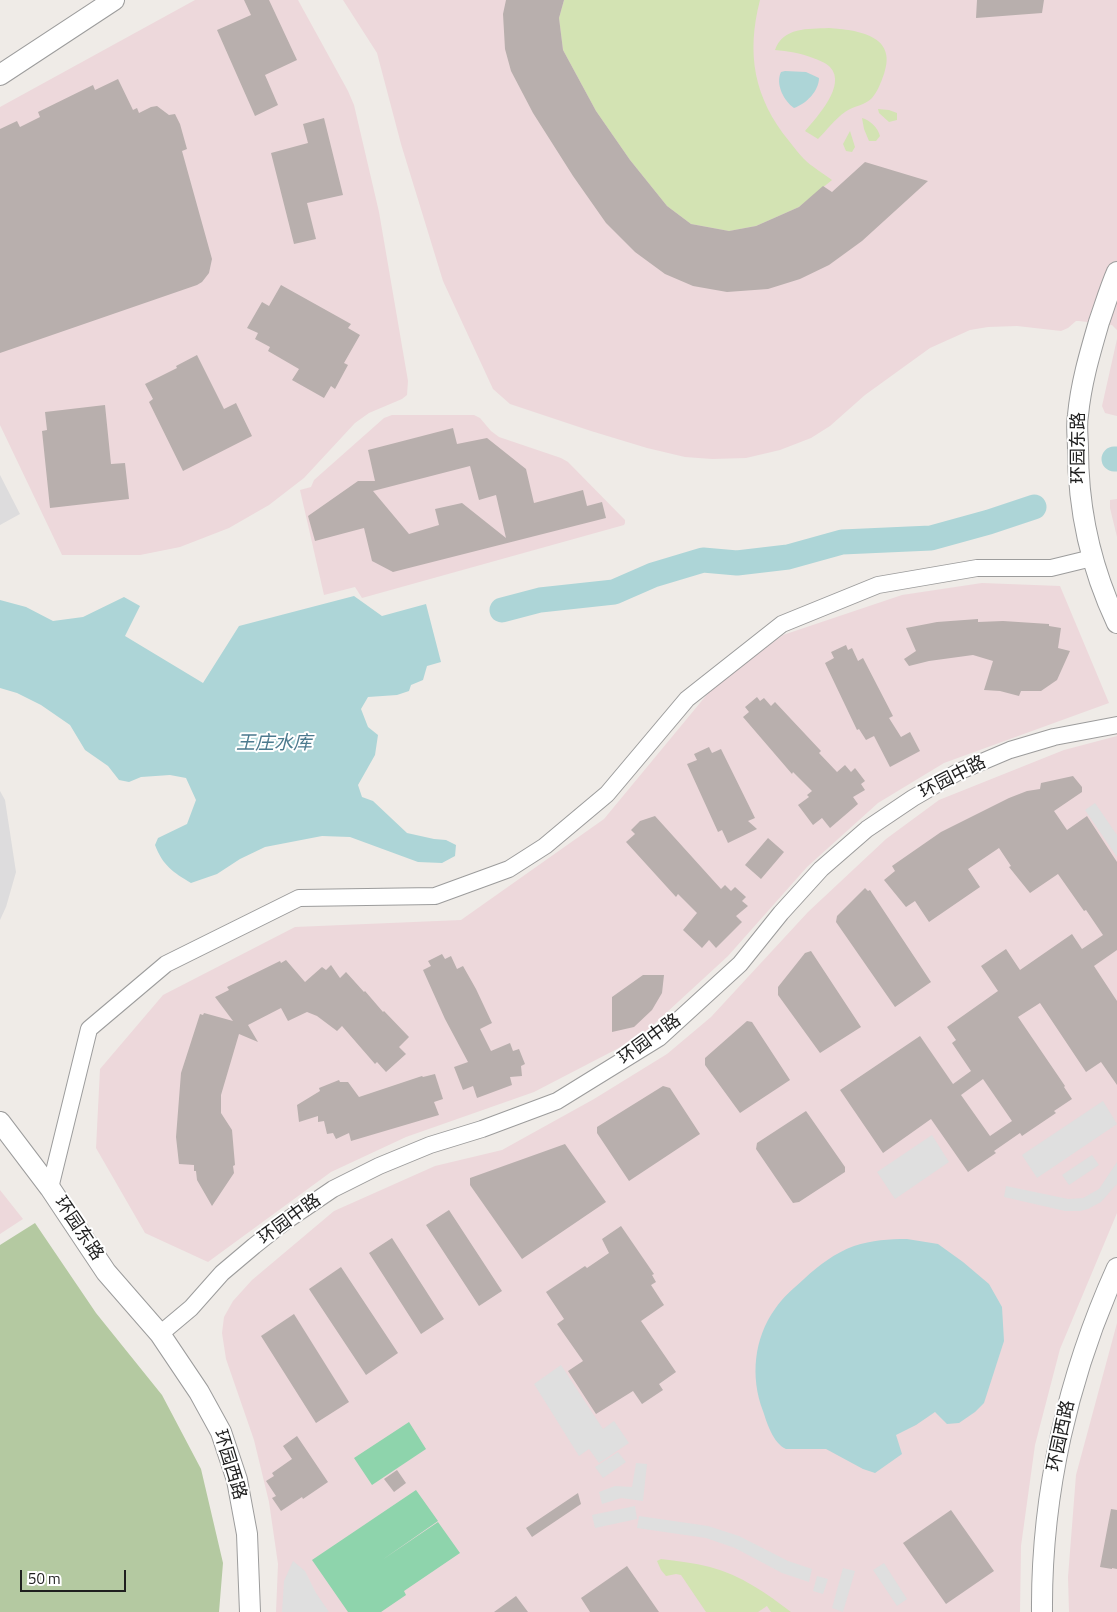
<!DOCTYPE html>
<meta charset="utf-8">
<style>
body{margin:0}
#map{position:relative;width:1117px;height:1612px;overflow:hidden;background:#efebe7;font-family:"Titillium Web",sans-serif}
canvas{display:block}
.scale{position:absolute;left:20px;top:1570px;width:106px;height:22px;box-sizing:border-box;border:2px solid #1f1f1f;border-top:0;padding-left:6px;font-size:15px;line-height:18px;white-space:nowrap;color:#1f1f1f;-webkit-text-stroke:4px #fff;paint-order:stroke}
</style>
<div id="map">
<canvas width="1117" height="1612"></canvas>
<div class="scale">50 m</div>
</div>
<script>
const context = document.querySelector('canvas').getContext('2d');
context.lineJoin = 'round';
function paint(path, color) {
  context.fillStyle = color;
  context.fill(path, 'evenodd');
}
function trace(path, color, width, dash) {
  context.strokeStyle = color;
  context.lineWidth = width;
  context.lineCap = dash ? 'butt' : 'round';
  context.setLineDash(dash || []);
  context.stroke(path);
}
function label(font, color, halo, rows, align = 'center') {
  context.font = font + ' "Titillium Web","Noto Sans SC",sans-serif';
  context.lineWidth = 4;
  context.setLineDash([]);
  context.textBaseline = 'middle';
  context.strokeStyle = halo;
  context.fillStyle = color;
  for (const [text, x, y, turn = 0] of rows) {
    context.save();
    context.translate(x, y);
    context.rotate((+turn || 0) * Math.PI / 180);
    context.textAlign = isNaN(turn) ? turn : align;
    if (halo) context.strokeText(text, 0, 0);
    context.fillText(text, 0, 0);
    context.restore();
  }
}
const residential = new Path2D(`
 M 0,475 L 20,514 L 0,525 Z
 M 0,791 L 5,800 L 16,872 L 6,907 L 0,920 Z`);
const commercial = new Path2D(`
 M 195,0 L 298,0 L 348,91 L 354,105 L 379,212 L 408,381 L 407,395 L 402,399 L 369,413 L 355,423 L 304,478 L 269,505 L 229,528 L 180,547 L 140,555 L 62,555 L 0,425 L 0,107 Z
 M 343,0 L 1117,0 L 1117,330 L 1112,325 L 1079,321 L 1076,321 L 1068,328 L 1061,331 L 1017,326 L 988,327 L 970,330 L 930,348 L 865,395 L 830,426 L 811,438 L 780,450 L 746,458 L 712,459 L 685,457 L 647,448 L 591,431 L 510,404 L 493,389 L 443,281 L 401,144 L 377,53 Z
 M 1117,339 L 1117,416 L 1105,413 L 1102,406 Z
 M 392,415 L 474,415 L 480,418 L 491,431 L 499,437 L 561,458 L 568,462 L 625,520 L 625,523 L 624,525 L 362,598 L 355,587 L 324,595 L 300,490 L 311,487 L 314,480 L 384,418 Z
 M 1117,499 L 1117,537 L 1110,508 L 1110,500 Z
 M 982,583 L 1060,586 L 1109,703 L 944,763 L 878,803 L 807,867 L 728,956 L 640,1037 L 534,1092 L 406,1137 L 331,1172 L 208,1262 L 145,1233 L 96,1148 L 100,1069 L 163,995 L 295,927 L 461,920 L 604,819 L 714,686 L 783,635 L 902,595 Z
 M 1117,736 L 1117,1213 L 1060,1349 L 1035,1445 L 1021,1546 L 1020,1612 L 276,1612 L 278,1564 L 269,1502 L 254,1440 L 226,1359 L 222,1333 L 224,1317 L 233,1301 L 252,1280 L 334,1211 L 435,1166 L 502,1150 L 594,1099 L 667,1054 L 711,1017 L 808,912 L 886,839 L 939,800 L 1064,750 Z
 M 0,1190 L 23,1219 L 0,1234 Z
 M 1117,1323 L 1117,1612 L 1069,1612 L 1068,1577 L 1076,1475 Z`);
const grass = new Path2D(`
 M 564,0 L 760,0 C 746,54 754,98 789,141 C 794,147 799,154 804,159 C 812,167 823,173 832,180 L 799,207 L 756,226 L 729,231 L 691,224 L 667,206 L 630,160 L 596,111 L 563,50 L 559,18 Z
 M 829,28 C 857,30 898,35 884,74 C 881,82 878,91 872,98 C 866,105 853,106 845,112 C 835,119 827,130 818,139 L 805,131 C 817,117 847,85 830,67 C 825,62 818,60 813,58 C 800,53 788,51 775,50 C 783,27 808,29 829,28 Z
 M 878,109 L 889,110 L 897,113 L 897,120 L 889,122 L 879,113 Z
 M 862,118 C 870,120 878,128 880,136 L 876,141 L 869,141 L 864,129 Z
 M 850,131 L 855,147 L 852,152 L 846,151 L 843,144 Z
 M 661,1559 C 677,1561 694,1563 710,1567 C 741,1575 766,1593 791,1612 L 771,1612 L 767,1606 L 758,1612 L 706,1612 L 681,1575 L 676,1574 L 666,1576 L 661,1570 L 657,1561 Z`);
const forest = new Path2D(`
 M 35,1223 L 96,1313 L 162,1395 L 201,1469 L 223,1563 L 219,1612 L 0,1612 L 0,1245 Z`);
const pitch = new Path2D(`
 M 409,1422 L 426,1449 L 372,1485 L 354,1458 Z
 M 416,1490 L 438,1521 L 382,1560 L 438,1522 L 460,1553 L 404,1591 L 406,1595 L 381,1612 L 348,1612 L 312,1560 Z`);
const parking = new Path2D(`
 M 1095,803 L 1117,835 L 1117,857 L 1085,810 Z
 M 1103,1101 L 1117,1124 L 1037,1178 L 1022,1155 Z
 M 932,1135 L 949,1162 L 895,1199 L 877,1172 Z
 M 1092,1155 L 1099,1165 L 1069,1185 L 1062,1175 Z
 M 1117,1162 L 1117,1184 L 1101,1202 L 1088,1209 L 1080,1211 L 1065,1211 L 1004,1197 L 1006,1186 L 1068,1199 L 1083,1198 L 1099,1189 Z
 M 561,1365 L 603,1429 L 614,1421 L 629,1443 L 599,1463 L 589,1449 L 579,1456 L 534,1384 Z
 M 618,1452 L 626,1462 L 603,1478 L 595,1467 Z
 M 636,1463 L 647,1464 L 643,1501 L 621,1498 L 602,1504 L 599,1492 L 615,1486 L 632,1487 Z
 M 635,1506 L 637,1519 L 595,1528 L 592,1515 Z
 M 639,1516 L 708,1526 L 739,1536 L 788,1561 L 812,1569 L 809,1582 L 782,1573 L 735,1548 L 706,1538 L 637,1528 Z
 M 293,1561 L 305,1571 L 316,1593 L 329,1612 L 282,1612 L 284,1581 Z
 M 884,1563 L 907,1599 L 897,1606 L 873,1570 Z
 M 843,1568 L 855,1571 L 843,1612 L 832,1608 Z
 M 817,1576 L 828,1579 L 823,1594 L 813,1591 Z`);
const water = new Path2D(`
 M 785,71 L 806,72 L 819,78 C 819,91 806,104 794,108 C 784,101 775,84 781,72 Z
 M 354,596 L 382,616 L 426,604 L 441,662 L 427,666 L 423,680 L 411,685 L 409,691 L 397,695 L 368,697 L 361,709 L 368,727 L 378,735 L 375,755 L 358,785 L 362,797 L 373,801 L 407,833 L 434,839 L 446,840 L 456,845 L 455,856 L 442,863 L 418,862 L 350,837 L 322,836 L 265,847 L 240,859 L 217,874 L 191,883 C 173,872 163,866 155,845 L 158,838 L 187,824 L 196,800 L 186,778 L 170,775 L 141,777 L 129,782 L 119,780 L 108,766 L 85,750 L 70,725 L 41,705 L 17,693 L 0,688 L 0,600 L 26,607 L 53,621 L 83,617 L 124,597 L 140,606 L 125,636 L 203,683 L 239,626 Z
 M 907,1239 L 938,1244 L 963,1262 L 989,1284 L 1002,1307 L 1004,1341 L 984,1403 L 975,1412 L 959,1423 L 947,1424 L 935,1412 L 916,1425 L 896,1435 L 902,1454 L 875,1473 L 863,1469 L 826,1449 L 786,1449 C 773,1443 767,1423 763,1411 C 750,1377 754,1338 775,1309 C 782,1298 794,1288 804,1279 C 819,1265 835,1253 854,1246 C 872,1240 889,1239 907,1239 Z`);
const river = new Path2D(`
 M 1114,459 L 1117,459
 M 502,610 L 540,600 L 614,592 L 653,575 L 703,560 L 737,563 L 788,557 L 842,542 L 931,538 L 989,522 L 1034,507`);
const building = new Path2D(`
 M 244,0 L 269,0 L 297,60 L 265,75 L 278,105 L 255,116 L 217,30 L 251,15 Z
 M 506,0 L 564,0 L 559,18 L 563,50 L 596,111 L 630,160 L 667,206 L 691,224 L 729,231 L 756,226 L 799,207 L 823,186 L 832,192 L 865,162 L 928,181 L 862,241 L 829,265 L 800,279 L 768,289 L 727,292 L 693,286 L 665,274 L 635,252 L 606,223 L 573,176 L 533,113 L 511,71 L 505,49 L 503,14 Z
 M 977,0 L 1044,0 L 1042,13 L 976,18 Z
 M 118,79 L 133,110 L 137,108 L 139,113 L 151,107 L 157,106 L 169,115 L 175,114 L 180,124 L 187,149 L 182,151 L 212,259 L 209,273 L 202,282 L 197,285 L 0,353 L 0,129 L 17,121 L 20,127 L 40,117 L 38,112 L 93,85 L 95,90 Z
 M 324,118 L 343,195 L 307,203 L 316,239 L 294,244 L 271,153 L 308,143 L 303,124 Z
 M 281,285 L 351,324 L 348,328 L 360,335 L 344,363 L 348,365 L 335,389 L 331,386 L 324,398 L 292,380 L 299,369 L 268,351 L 270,347 L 255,339 L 258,333 L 247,328 L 262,302 L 269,306 Z
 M 197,355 L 224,409 L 236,403 L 252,436 L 183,471 L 149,402 L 153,399 L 145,384 L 177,368 L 176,366 Z
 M 105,405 L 111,464 L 125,463 L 129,499 L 50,508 L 42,431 L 47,430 L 45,412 Z
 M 453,428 L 457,444 L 487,438 L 526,469 L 534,503 L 583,490 L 587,506 L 602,502 L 606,518 L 393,572 L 372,561 L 364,528 L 315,541 L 308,516 L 358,481 L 375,481 L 368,450 ZM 470,466 L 479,500 L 496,495 L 506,538 L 462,503 L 435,509 L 439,525 L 409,534 L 373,491 Z
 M 978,619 L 978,622 L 1003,621 L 1049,624 L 1049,626 L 1061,628 L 1058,648 L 1070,651 L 1057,680 L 1041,691 L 1021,691 L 1019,696 L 1000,691 L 984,690 L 993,661 L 973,655 L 929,661 L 909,666 L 904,659 L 916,651 L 906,628 L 937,622 Z
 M 846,645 L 848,650 L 852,648 L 858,661 L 863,658 L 893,716 L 889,718 L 901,737 L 910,732 L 920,751 L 890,767 L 874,736 L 866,740 L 859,729 L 857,730 L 825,663 L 834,658 L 831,652 Z
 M 757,697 L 760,701 L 764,698 L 771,706 L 775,702 L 821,751 L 819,753 L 837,772 L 845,765 L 851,772 L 855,768 L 865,781 L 861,784 L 865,790 L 853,797 L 858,804 L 830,828 L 822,818 L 813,825 L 798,805 L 809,797 L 807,795 L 812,791 L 793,772 L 792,774 L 743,717 L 749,712 L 745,707 Z
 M 709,747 L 712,753 L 721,749 L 755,818 L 748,821 L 757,829 L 728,843 L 722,830 L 718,832 L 687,764 L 697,760 L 694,754 Z
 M 1073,776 L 1082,787 L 1082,792 L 1054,811 L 1067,830 L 1087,816 L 1117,862 L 1117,950 L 1094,966 L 1117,1001 L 1117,1085 L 1101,1062 L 1086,1072 L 1040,1003 L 1018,1017 L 1065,1086 L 1064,1087 L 1072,1099 L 1054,1111 L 1056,1113 L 1022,1136 L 1020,1133 L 994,1151 L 996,1153 L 968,1172 L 931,1119 L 883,1153 L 840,1090 L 920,1036 L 953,1084 L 971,1071 L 952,1043 L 956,1040 L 947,1027 L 998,991 L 981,966 L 1006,949 L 1020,970 L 1072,934 L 1082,949 L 1103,935 L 1086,910 L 1084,911 L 1058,874 L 1030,893 L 1009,867 L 1011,866 L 999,848 L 968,869 L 980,887 L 929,922 L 915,901 L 906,907 L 884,880 L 895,871 L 892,866 L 941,832 L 1009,798 L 1027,791 L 1040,789 L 1041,783 ZM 983,1079 L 1012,1121 L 990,1136 L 961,1095 Z
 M 655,816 L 721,889 L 725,885 L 731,891 L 735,887 L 746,897 L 742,901 L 748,906 L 736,916 L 742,922 L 716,948 L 709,940 L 702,948 L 683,930 L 697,913 L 678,894 L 676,897 L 626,842 L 635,834 L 631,830 L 640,821 Z
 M 768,838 L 784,852 L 761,879 L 745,865 Z
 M 865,888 L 868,891 L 870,890 L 931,982 L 895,1007 L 836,922 L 837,916 Z
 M 811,951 L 861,1027 L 820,1053 L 778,995 L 778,987 L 805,953 Z
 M 442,954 L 445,959 L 451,956 L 457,969 L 463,966 L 476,989 L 492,1023 L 480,1029 L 491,1051 L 510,1043 L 513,1051 L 519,1049 L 525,1064 L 521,1066 L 522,1076 L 510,1077 L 512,1085 L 477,1098 L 473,1086 L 463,1090 L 454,1067 L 468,1062 L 445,1019 L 423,970 L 431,966 L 428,961 Z
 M 286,960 L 305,982 L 322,967 L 326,970 L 331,965 L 340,978 L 346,972 L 364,992 L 365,991 L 383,1012 L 384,1011 L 409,1037 L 399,1047 L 406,1054 L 386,1072 L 377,1062 L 375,1064 L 342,1026 L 337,1031 L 317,1016 L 307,1012 L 288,1021 L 281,1008 L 248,1025 L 258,1042 L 239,1034 L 221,1095 L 221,1113 L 232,1130 L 235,1165 L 233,1166 L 234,1173 L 212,1206 L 197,1180 L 196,1171 L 194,1171 L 194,1165 L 179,1164 L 176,1137 L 181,1073 L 200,1014 L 203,1015 L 204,1013 L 233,1021 L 215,997 L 229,990 L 227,987 L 280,961 L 281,963 Z
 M 643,975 L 664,975 L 662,993 L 652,1010 L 634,1027 L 612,1032 L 612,997 Z
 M 747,1021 L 752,1022 L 790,1080 L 740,1113 L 705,1065 L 705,1058 Z
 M 435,1074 L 443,1099 L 434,1102 L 439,1115 L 351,1141 L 349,1133 L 336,1139 L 333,1133 L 327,1134 L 324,1121 L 318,1122 L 318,1116 L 299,1122 L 297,1105 L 320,1091 L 319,1088 L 339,1080 L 340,1082 L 348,1082 L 359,1097 L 422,1076 L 423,1077 Z
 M 663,1086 L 670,1088 L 700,1134 L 629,1181 L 597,1133 L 597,1127 Z
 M 806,1111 L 845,1167 L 845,1172 L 799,1202 L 793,1203 L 756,1149 L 757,1143 Z
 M 565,1144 L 606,1202 L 522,1259 L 470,1185 L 470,1178 Z
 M 449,1210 L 502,1291 L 479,1306 L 426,1225 Z
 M 621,1226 L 654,1274 L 652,1275 L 656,1282 L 651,1285 L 664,1305 L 641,1321 L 676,1372 L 659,1384 L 663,1390 L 642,1404 L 633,1391 L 596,1414 L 568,1371 L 583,1361 L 557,1324 L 564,1319 L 546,1292 L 585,1266 L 587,1268 L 609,1253 L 602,1239 Z
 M 392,1238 L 444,1319 L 421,1334 L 369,1253 Z
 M 341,1267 L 398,1353 L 366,1375 L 309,1289 Z
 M 294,1314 L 349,1402 L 316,1423 L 261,1336 Z
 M 297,1436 L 328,1482 L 303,1499 L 302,1497 L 281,1511 L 272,1498 L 276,1496 L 266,1481 L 274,1476 L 272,1473 L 292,1459 L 283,1446 Z
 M 397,1470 L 406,1483 L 394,1492 L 384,1479 Z
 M 578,1493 L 581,1504 L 532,1537 L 526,1528 Z
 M 1111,1509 L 1117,1510 L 1117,1569 L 1112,1568 L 1112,1569 L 1100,1567 Z
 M 951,1510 L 994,1571 L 946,1604 L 903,1543 Z
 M 627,1566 L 659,1612 L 590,1612 L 581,1598 Z
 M 516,1596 L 528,1612 L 494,1612 Z`);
const minor = new Path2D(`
 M 50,1188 L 89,1029 L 166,964 L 299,898 L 435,896 L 509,869 L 545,846 L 607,794 L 687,699 L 782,624 L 878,585 L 977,568 L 1051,568 L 1092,558
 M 160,1334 L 191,1308 L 222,1273 L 254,1246 L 283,1223 L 333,1189 L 379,1166 L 430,1145 L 482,1129 L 557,1101 L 659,1038 L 740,964 L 781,913 L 821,869 L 867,829 L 913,798 L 958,772 L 1010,750 L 1054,737 L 1117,725`);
const tertiary = new Path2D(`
 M 0,75 L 114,0
 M 1117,272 C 1110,288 1105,305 1099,322 C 1090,353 1081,383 1078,415 C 1076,426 1078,438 1078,449 C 1078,510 1091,568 1117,623
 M 0,1122 L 50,1188 L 106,1272 L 160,1334 L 199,1392 L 221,1432 L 237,1480 L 247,1534 L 250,1612
 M 1042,1612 C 1041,1494 1068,1376 1117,1268`);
const streetNames = [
 ["环园东路",1080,448,-90],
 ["环园中路",953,778,-27],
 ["环园中路",650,1040,-36],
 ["环园中路",290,1220,-36],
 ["环园东路",78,1229,56],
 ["环园西路",1062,1436,-78],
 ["环园西路",229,1465,73]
];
const waterNames = [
 ["王庄水库",274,744]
];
paint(residential, '#dddcdd');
paint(commercial, '#edd8db');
paint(grass, '#d3e3b3');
paint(forest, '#b4c9a1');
paint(pitch, '#8ed4ac');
paint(parking, '#dfdfdf');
paint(water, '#add5d7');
trace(river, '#add5d7', 25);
paint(building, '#b8afad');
trace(minor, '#9c9c9c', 18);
trace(tertiary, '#9c9c9c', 22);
trace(minor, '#fff', 16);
trace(tertiary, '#fff', 20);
label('18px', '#1f1f1f', '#fff', streetNames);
label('italic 19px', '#4c7a8e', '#fff', waterNames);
</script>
